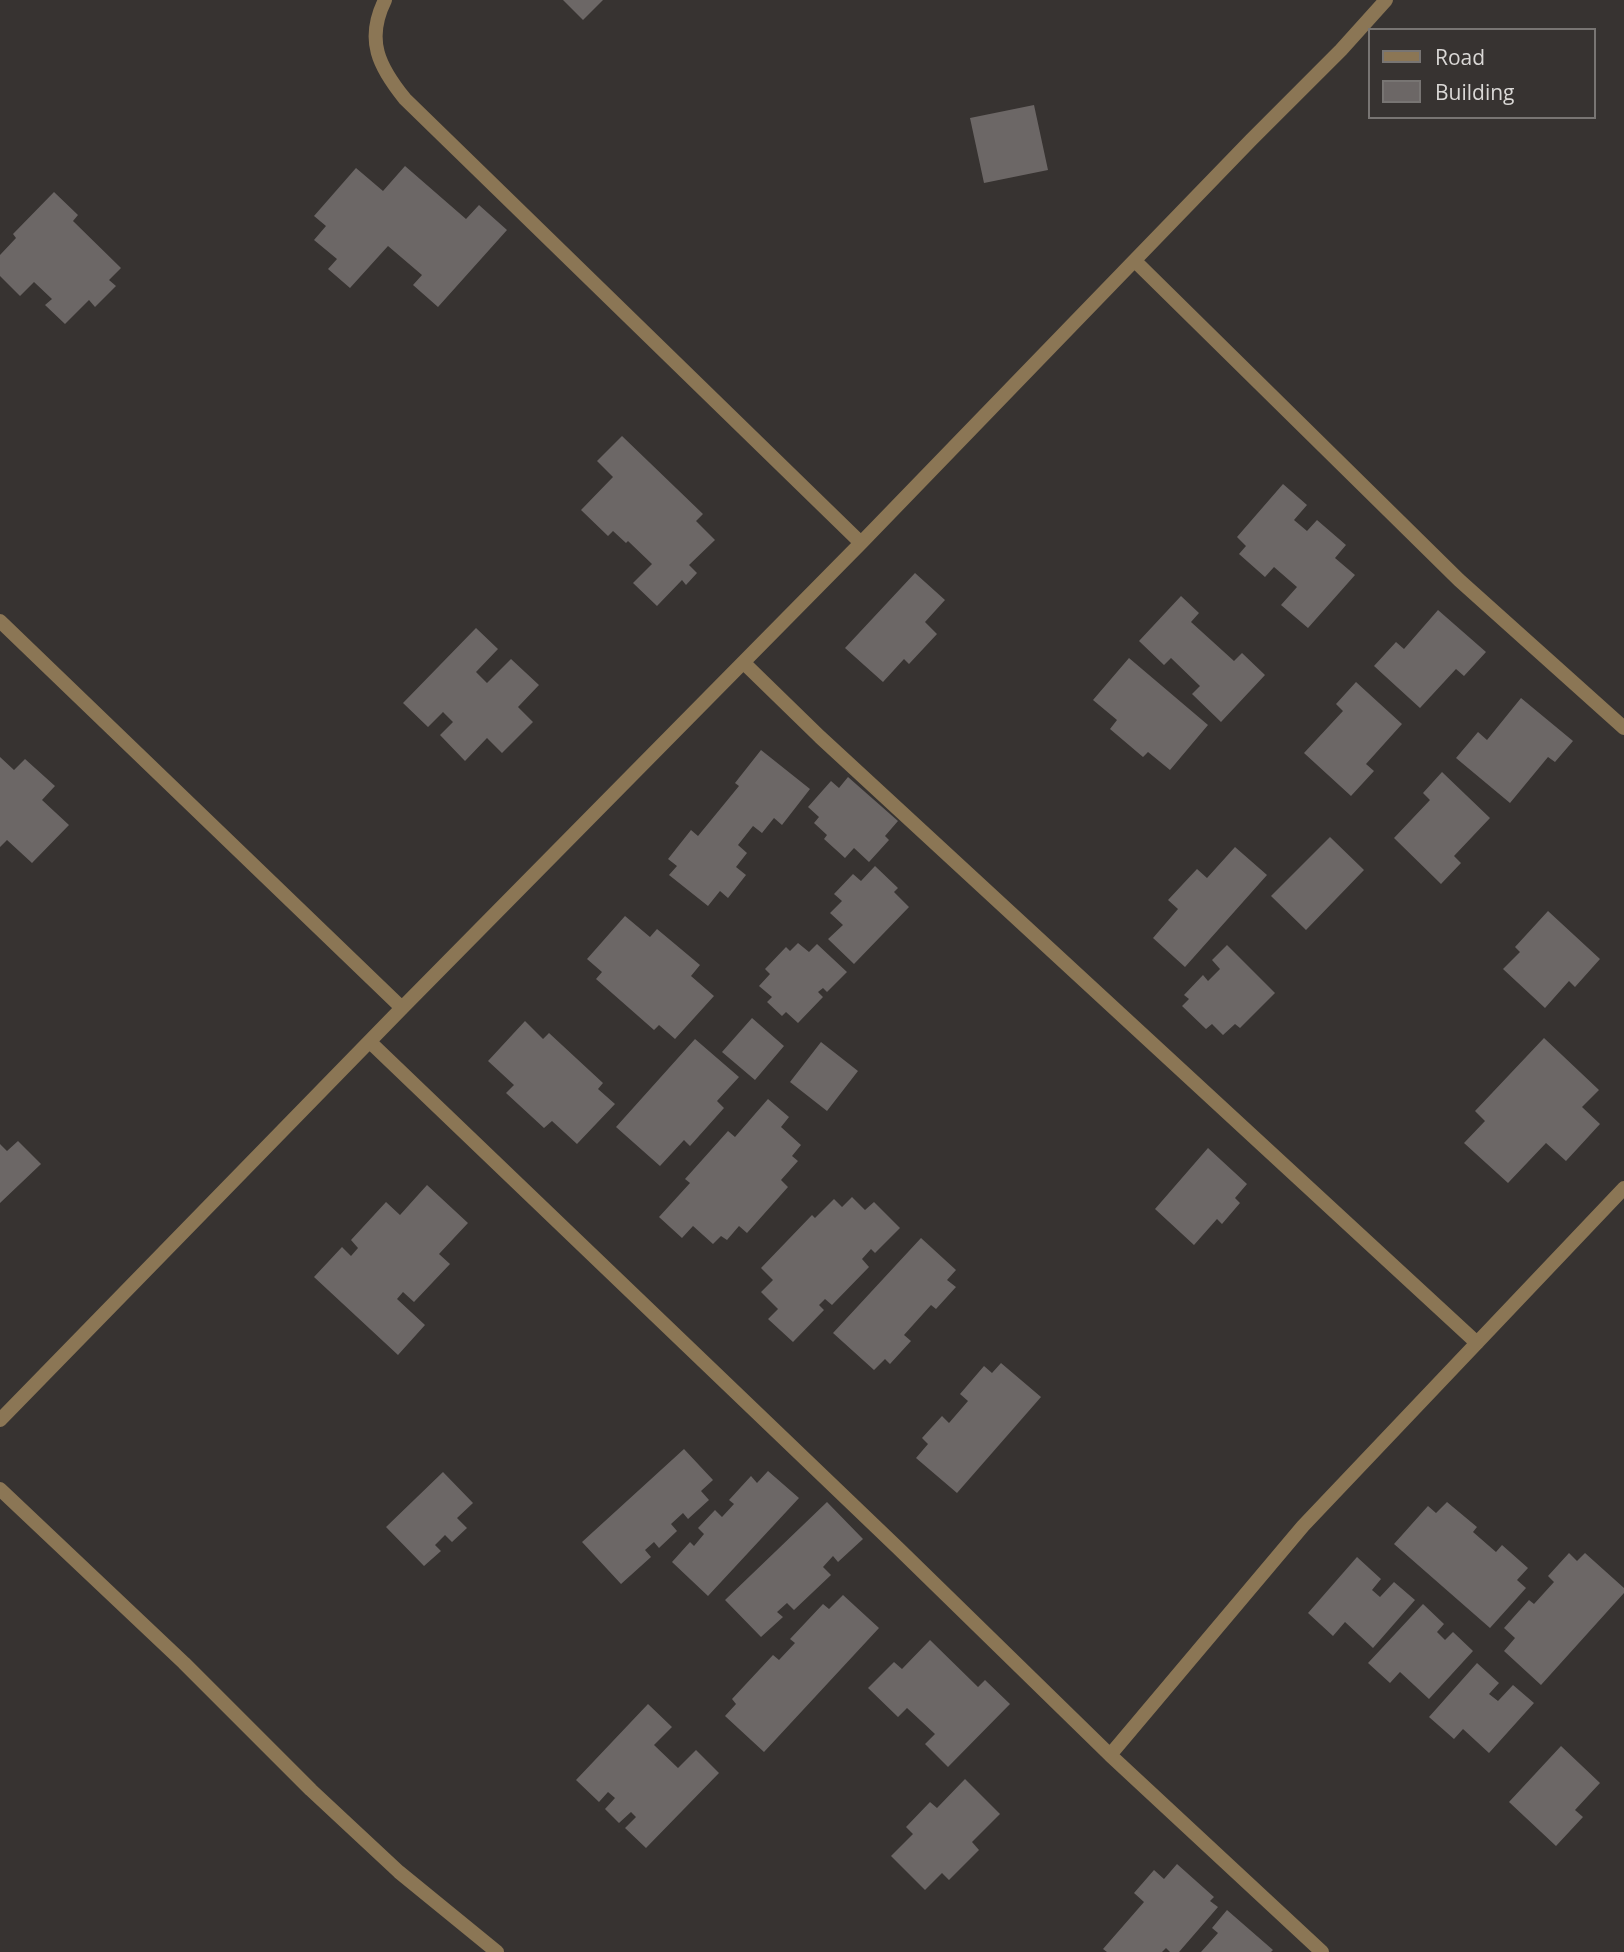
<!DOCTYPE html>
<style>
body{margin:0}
#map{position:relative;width:1624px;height:1952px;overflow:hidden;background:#373331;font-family:"Open Sans",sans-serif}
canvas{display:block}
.legend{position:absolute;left:1368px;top:28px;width:228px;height:91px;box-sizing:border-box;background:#373331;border:2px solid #787573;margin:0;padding:9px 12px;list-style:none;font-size:21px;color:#dad8d6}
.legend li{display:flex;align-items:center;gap:14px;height:35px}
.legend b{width:35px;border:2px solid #787573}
</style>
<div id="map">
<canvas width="1624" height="1952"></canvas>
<ul class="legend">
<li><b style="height:9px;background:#8b7655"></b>Road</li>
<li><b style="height:19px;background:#6c6766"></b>Building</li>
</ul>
</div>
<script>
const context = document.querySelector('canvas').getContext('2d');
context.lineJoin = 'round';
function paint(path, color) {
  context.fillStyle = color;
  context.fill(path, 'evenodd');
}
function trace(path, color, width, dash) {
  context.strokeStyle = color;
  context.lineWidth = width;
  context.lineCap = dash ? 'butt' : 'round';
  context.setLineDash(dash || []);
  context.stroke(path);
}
const building = new Path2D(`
 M 563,0 L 603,0 L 583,20 Z
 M 1034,105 L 1048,170 L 984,183 L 970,118 Z
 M 405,166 L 466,219 L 479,205 L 507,230 L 438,307 L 413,285 L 422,275 L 388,246 L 350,288 L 328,269 L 337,259 L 314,240 L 326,226 L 314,216 L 356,168 L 383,191 Z
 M 54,192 L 78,215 L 73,221 L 121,268 L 109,280 L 116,286 L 95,307 L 89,300 L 65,324 L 45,305 L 52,299 L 34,282 L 20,296 L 0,276 L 0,255 L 16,238 L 13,234 Z
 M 622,436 L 703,514 L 696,521 L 715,540 L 689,565 L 697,573 L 686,585 L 682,580 L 657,606 L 633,583 L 652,564 L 628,541 L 626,543 L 613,531 L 608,536 L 581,510 L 613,477 L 597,461 Z
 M 1283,484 L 1307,505 L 1294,520 L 1307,531 L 1317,520 L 1346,545 L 1335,558 L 1355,575 L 1308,628 L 1281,605 L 1297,587 L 1274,567 L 1265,577 L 1239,554 L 1246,546 L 1237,537 Z
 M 915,573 L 945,600 L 925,622 L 937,634 L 909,664 L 904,659 L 883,682 L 845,648 Z
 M 1181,596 L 1199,613 L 1191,622 L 1234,661 L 1242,653 L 1265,675 L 1221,722 L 1192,694 L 1200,686 L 1171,658 L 1164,665 L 1139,641 Z
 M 1438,610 L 1486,652 L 1464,676 L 1456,669 L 1420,708 L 1374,666 L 1396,642 L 1404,649 Z
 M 476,628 L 498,649 L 476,672 L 487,683 L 511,659 L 539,685 L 518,707 L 533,722 L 502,753 L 487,738 L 465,761 L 440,735 L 453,722 L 443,712 L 428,727 L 403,703 Z
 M 1129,658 L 1208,725 L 1170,770 L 1148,752 L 1143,757 L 1110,729 L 1117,720 L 1093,700 Z
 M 1356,682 L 1402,724 L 1366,764 L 1374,771 L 1351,796 L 1304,753 L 1343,711 L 1336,704 Z
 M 1521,698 L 1573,741 L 1555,762 L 1548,757 L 1510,803 L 1456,758 L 1478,732 L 1487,740 Z
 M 761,750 L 810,789 L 782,825 L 774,818 L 762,833 L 753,826 L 738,845 L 747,853 L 736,867 L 746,875 L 728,898 L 720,891 L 708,906 L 669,875 L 677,866 L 668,859 L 691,830 L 698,836 L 739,786 L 735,783 Z
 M 0,757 L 14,770 L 25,759 L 55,786 L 42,800 L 69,825 L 32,863 L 7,840 L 0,847 Z
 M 1442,772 L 1490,818 L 1454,856 L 1461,863 L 1441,884 L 1394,838 L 1430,800 L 1423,793 Z
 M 848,777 L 898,821 L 885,836 L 889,840 L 869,862 L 854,848 L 845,858 L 824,839 L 827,835 L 814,823 L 819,817 L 808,807 L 831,781 L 839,788 Z
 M 1330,837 L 1364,870 L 1306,930 L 1271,896 Z
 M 1235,847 L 1267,875 L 1185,967 L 1153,938 L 1178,909 L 1168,900 L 1197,869 L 1207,878 Z
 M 875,866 L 898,888 L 894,892 L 909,907 L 854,964 L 828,939 L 843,925 L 830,913 L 842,901 L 834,894 L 853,874 L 861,881 Z
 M 1548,911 L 1600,959 L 1575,987 L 1569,981 L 1545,1008 L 1503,969 L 1520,952 L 1515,947 Z
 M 625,916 L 650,937 L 657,929 L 700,965 L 691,976 L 714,996 L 675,1039 L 659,1025 L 654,1030 L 596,979 L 602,972 L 587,959 Z
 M 798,943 L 809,952 L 817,944 L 847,972 L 827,992 L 823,988 L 818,992 L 823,997 L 798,1023 L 786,1012 L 782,1016 L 767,1002 L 772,997 L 759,986 L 770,974 L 765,969 L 786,947 L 790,951 Z
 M 1227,945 L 1275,993 L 1240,1028 L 1235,1024 L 1223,1035 L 1212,1024 L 1206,1029 L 1182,1006 L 1189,999 L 1184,995 L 1203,975 L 1208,981 L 1220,969 L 1212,960 Z
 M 752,1018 L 784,1046 L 755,1080 L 722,1052 Z
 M 525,1021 L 543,1039 L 549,1033 L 603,1083 L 598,1089 L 615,1104 L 577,1144 L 552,1121 L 544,1128 L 506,1093 L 514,1085 L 488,1061 Z
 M 1544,1038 L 1599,1090 L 1582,1107 L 1600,1124 L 1566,1161 L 1546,1143 L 1508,1183 L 1464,1143 L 1485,1121 L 1475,1111 Z
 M 695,1039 L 739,1077 L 717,1101 L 724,1108 L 690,1146 L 684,1140 L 660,1166 L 616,1127 Z
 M 821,1042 L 858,1071 L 827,1111 L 790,1082 Z
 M 768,1099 L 789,1117 L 781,1127 L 801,1145 L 792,1156 L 798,1161 L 781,1180 L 788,1187 L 747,1233 L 739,1226 L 727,1240 L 721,1236 L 713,1244 L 693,1226 L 682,1238 L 659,1217 L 690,1183 L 685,1179 L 728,1131 L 735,1137 Z
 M 18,1141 L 41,1164 L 0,1203 L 0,1144 L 7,1151 Z
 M 1208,1148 L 1247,1184 L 1235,1198 L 1240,1203 L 1222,1224 L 1217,1219 L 1194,1245 L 1155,1209 Z
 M 427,1185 L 468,1223 L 439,1254 L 450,1264 L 414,1302 L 403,1292 L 397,1299 L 425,1325 L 398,1355 L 314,1277 L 342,1247 L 351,1256 L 358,1248 L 351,1240 L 386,1202 L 400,1215 Z
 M 852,1197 L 865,1210 L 874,1202 L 900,1228 L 875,1253 L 871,1249 L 862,1259 L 869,1267 L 832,1305 L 825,1299 L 819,1305 L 824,1310 L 793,1342 L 768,1319 L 778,1309 L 761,1292 L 773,1280 L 761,1268 L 812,1215 L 815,1218 L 834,1199 L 842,1207 Z
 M 921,1238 L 956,1270 L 947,1280 L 956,1287 L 936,1309 L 931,1305 L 904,1335 L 911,1341 L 890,1364 L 885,1359 L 874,1370 L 833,1333 Z
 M 1001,1363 L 1041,1397 L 957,1493 L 916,1458 L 928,1444 L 922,1438 L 942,1416 L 949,1423 L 968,1401 L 960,1394 L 984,1366 L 992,1373 Z
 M 684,1449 L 713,1480 L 701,1491 L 709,1500 L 688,1519 L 683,1513 L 671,1524 L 677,1531 L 659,1548 L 654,1542 L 645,1550 L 651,1557 L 621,1584 L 582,1542 Z
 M 768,1471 L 799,1498 L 708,1596 L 672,1562 L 690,1542 L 694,1546 L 704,1534 L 698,1528 L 715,1510 L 722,1517 L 734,1504 L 729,1500 L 751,1476 L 757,1483 Z
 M 443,1472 L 473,1503 L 457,1518 L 467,1528 L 452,1542 L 445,1535 L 435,1545 L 441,1551 L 424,1566 L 386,1527 Z
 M 827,1502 L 863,1539 L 838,1562 L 833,1556 L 823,1567 L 831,1575 L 794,1610 L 787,1603 L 777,1612 L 783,1617 L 761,1637 L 725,1600 Z
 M 1447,1502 L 1477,1527 L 1473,1532 L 1496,1552 L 1502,1545 L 1528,1568 L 1517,1580 L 1526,1588 L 1490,1628 L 1394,1544 L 1428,1506 L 1436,1513 Z
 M 1569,1553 L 1577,1561 L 1585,1553 L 1624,1588 L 1624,1593 L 1541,1685 L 1504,1651 L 1515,1638 L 1504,1628 L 1529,1600 L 1534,1604 L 1554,1582 L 1548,1576 Z
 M 1357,1557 L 1381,1579 L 1372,1590 L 1380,1597 L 1394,1582 L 1415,1600 L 1373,1648 L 1345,1622 L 1333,1636 L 1308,1613 Z
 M 843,1595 L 879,1628 L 764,1752 L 725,1716 L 736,1704 L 732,1699 L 773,1655 L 779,1660 L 795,1643 L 790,1639 L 823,1604 L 829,1609 Z
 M 1423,1604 L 1444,1624 L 1437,1632 L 1445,1640 L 1453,1632 L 1473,1651 L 1429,1699 L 1400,1672 L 1390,1683 L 1368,1663 Z
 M 930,1640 L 978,1687 L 985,1680 L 1010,1704 L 948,1767 L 925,1744 L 935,1734 L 907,1708 L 898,1717 L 868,1688 L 894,1662 L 902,1669 Z
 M 1477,1663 L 1499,1683 L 1489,1694 L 1498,1701 L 1513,1685 L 1534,1703 L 1489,1753 L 1463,1729 L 1454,1739 L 1429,1717 Z
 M 648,1704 L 672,1727 L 654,1745 L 678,1768 L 696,1750 L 719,1773 L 646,1848 L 625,1828 L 636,1817 L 631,1812 L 619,1823 L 605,1809 L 615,1798 L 608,1792 L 599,1802 L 576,1780 Z
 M 1561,1746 L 1600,1783 L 1575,1810 L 1583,1817 L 1556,1846 L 1509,1802 Z
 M 965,1779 L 1000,1814 L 972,1842 L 979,1850 L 949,1880 L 942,1873 L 925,1890 L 891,1856 L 913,1834 L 906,1827 L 930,1802 L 937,1808 Z
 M 1177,1864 L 1214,1897 L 1210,1901 L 1218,1907 L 1179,1952 L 1170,1952 L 1166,1948 L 1162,1952 L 1107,1952 L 1103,1949 L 1144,1902 L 1134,1893 L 1154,1870 L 1164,1879 Z
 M 1227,1910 L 1273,1950 L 1271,1952 L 1201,1952 L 1218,1933 L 1212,1928 Z`);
const street = new Path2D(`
 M 385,0 C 365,40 379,67 405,99 L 861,543
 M 1135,261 L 1459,580 L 1624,728
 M 0,621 L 402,1008
 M 744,663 L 820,737 L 1477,1343
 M 370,1042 L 899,1549 L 1110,1755 L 1322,1952
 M 0,1420 L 402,1008 L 861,543 L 1251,140 L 1341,50 L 1386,0
 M 0,1489 L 184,1663 L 311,1790 L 399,1872 L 497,1952
 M 1110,1755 L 1303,1526 L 1624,1188`);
paint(building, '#6c6766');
trace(street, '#8b7655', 14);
</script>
